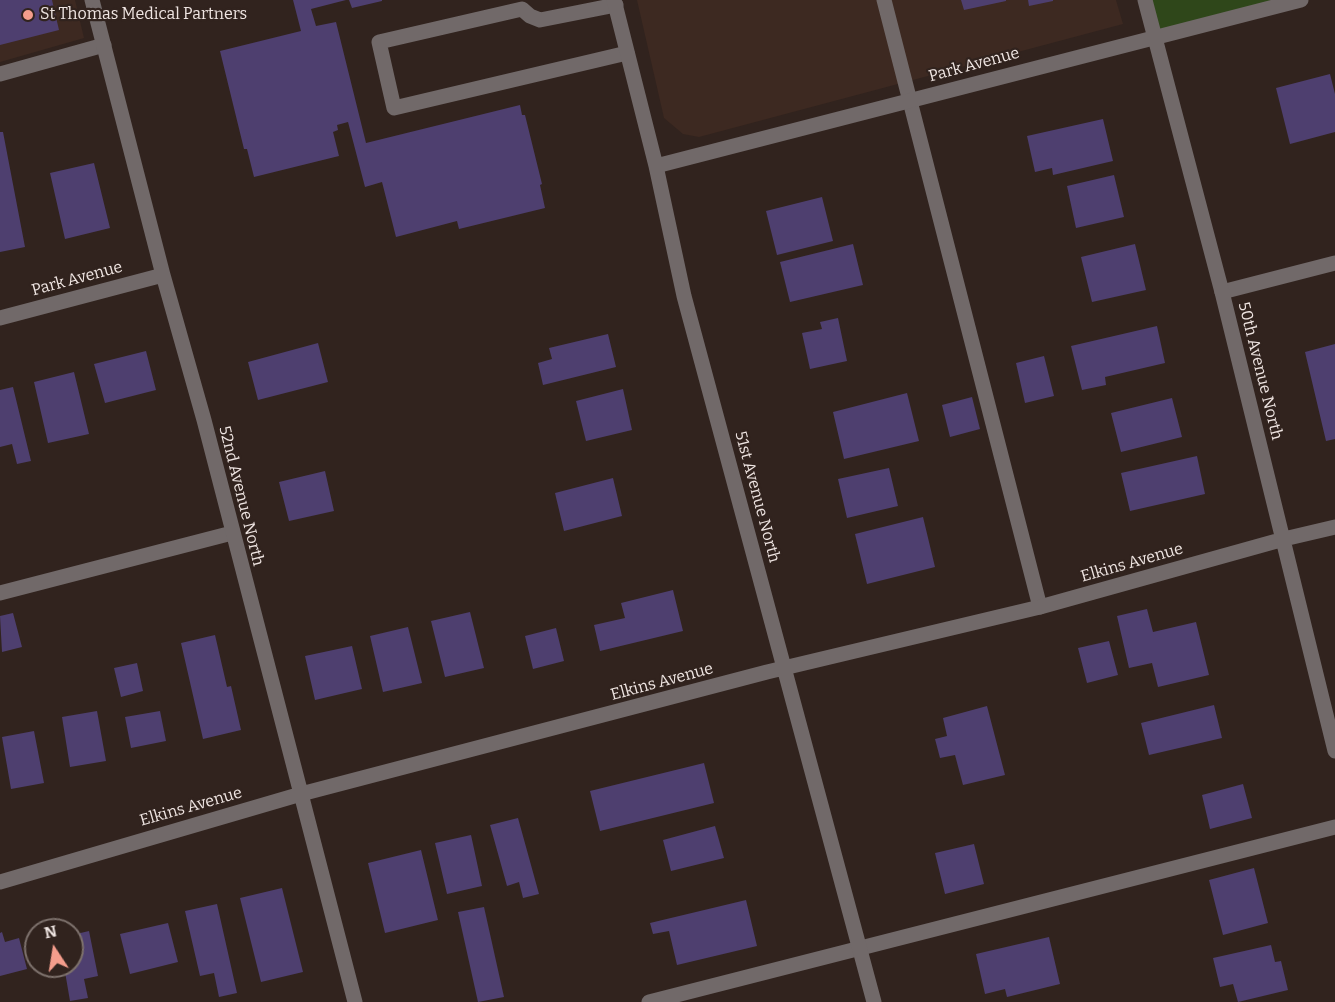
<!DOCTYPE html>
<style>
body{margin:0}
#map{position:relative;width:1335px;height:1002px;overflow:hidden;background:#31231e;font-family:Bitter,serif}
canvas{display:block}
.north{position:absolute;left:24px;top:918px;width:60px;height:60px;box-sizing:border-box;background:#31231e;border:2px solid #7d716c;border-radius:50%;rotate:348deg;font-size:16px;font-weight:700;line-height:24px;text-align:center;color:#efe5e2}
.north::after{content:'';display:block;margin:auto;width:21px;height:27px;background:#f49d8c;clip-path:polygon(50% 0,100% 100%,50% 72%,0 100%)}
</style>
<div id="map">
<canvas width="1335" height="1002"></canvas>
<div class="north">N</div>
</div>
<script>
const context = document.querySelector('canvas').getContext('2d');
context.lineJoin = 'round';
function paint(path, color) {
  context.fillStyle = color;
  context.fill(path, 'evenodd');
}
function trace(path, color, width, dash) {
  context.strokeStyle = color;
  context.lineWidth = width;
  context.lineCap = dash ? 'butt' : 'round';
  context.setLineDash(dash || []);
  context.stroke(path);
}
function label(font, color, halo, rows, align = 'center') {
  context.font = font + ' Bitter,serif';
  context.lineWidth = 4.5;
  context.setLineDash([]);
  context.textBaseline = 'middle';
  context.strokeStyle = halo;
  context.fillStyle = color;
  for (const [text, x, y, turn = 0] of rows) {
    context.save();
    context.translate(x, y);
    context.rotate((+turn || 0) * Math.PI / 180);
    context.textAlign = isNaN(turn) ? turn : align;
    if (halo) context.strokeText(text, 0, 0);
    context.fillText(text, 0, 0);
    context.restore();
  }
}
const built = new Path2D(`
 M 0,0 L 75,0 L 84,38 L 0,62 Z
 M 637,0 L 1116,0 L 1123,24 L 699,137 L 683,134 L 664,118 Z`);
const green = new Path2D(`
 M 1145,0 L 1300,0 L 1155,37 Z`);
const building = new Path2D(`
 M 0,0 L 52,0 L 59,30 L 0,45 Z
 M 293,0 L 346,0 L 311,9 L 316,26 L 336,22 L 366,143 L 520,105 L 522,115 L 525,115 L 542,184 L 540,185 L 545,208 L 459,229 L 457,221 L 396,237 L 382,182 L 365,187 L 348,122 L 337,125 L 338,130 L 333,132 L 339,156 L 254,177 L 247,149 L 244,149 L 220,51 L 301,31 Z
 M 349,0 L 382,0 L 382,1 L 352,8 Z
 M 961,0 L 1006,0 L 1006,1 L 964,10 Z
 M 1028,0 L 1053,0 L 1053,1 L 1029,6 Z
 M 1330,74 L 1335,94 L 1335,132 L 1290,144 L 1276,88 Z
 M 1103,119 L 1113,161 L 1053,175 L 1052,168 L 1035,172 L 1027,136 Z
 M 0,132 L 3,132 L 25,247 L 0,252 Z
 M 94,163 L 110,228 L 65,239 L 50,173 Z
 M 1114,175 L 1124,217 L 1076,228 L 1067,186 Z
 M 822,197 L 833,241 L 777,255 L 766,211 Z
 M 853,244 L 863,285 L 790,302 L 780,262 Z
 M 1135,244 L 1146,290 L 1092,302 L 1081,257 Z
 M 838,318 L 847,361 L 810,369 L 802,333 L 822,329 L 820,322 Z
 M 1157,326 L 1165,363 L 1105,377 L 1106,385 L 1082,390 L 1071,346 Z
 M 608,334 L 616,367 L 543,385 L 538,363 L 552,359 L 549,348 Z
 M 318,343 L 328,382 L 258,400 L 248,362 Z
 M 1335,344 L 1335,439 L 1326,441 L 1305,352 Z
 M 146,351 L 156,390 L 105,403 L 94,364 Z
 M 1044,356 L 1054,396 L 1025,403 L 1016,363 Z
 M 74,372 L 89,434 L 48,443 L 34,382 Z
 M 13,387 L 31,461 L 17,464 L 12,444 L 0,447 L 0,390 Z
 M 623,389 L 632,430 L 586,441 L 576,401 Z
 M 907,393 L 919,441 L 844,459 L 833,412 Z
 M 972,397 L 980,429 L 950,437 L 942,405 Z
 M 1172,398 L 1182,437 L 1121,452 L 1111,413 Z
 M 1197,456 L 1205,494 L 1130,511 L 1121,473 Z
 M 889,468 L 898,506 L 847,518 L 838,479 Z
 M 325,471 L 334,511 L 289,521 L 279,482 Z
 M 613,478 L 622,516 L 564,531 L 555,493 Z
 M 923,517 L 935,567 L 867,584 L 855,534 Z
 M 673,590 L 683,631 L 600,651 L 594,625 L 625,618 L 621,603 Z
 M 1147,609 L 1153,632 L 1196,622 L 1209,675 L 1158,687 L 1152,663 L 1129,668 L 1117,616 Z
 M 470,612 L 484,668 L 445,677 L 431,621 Z
 M 13,613 L 22,647 L 2,652 L 0,616 Z
 M 408,627 L 422,683 L 383,692 L 370,636 Z
 M 556,628 L 564,661 L 533,669 L 525,636 Z
 M 215,635 L 227,687 L 231,686 L 241,730 L 203,739 L 181,643 Z
 M 1109,641 L 1118,675 L 1087,683 L 1078,648 Z
 M 352,646 L 362,689 L 315,700 L 305,656 Z
 M 137,663 L 143,691 L 121,697 L 114,668 Z
 M 1214,705 L 1222,738 L 1149,755 L 1141,723 Z
 M 987,706 L 1005,775 L 963,785 L 955,755 L 940,758 L 935,739 L 947,736 L 943,718 Z
 M 97,711 L 106,761 L 70,767 L 62,717 Z
 M 160,711 L 166,741 L 131,748 L 125,717 Z
 M 34,731 L 44,783 L 11,789 L 2,737 Z
 M 704,763 L 714,803 L 600,831 L 590,791 Z
 M 1243,784 L 1252,818 L 1210,829 L 1202,795 Z
 M 518,818 L 539,894 L 523,898 L 519,882 L 507,886 L 490,825 Z
 M 715,826 L 724,858 L 671,871 L 663,840 Z
 M 471,835 L 482,886 L 447,894 L 435,843 Z
 M 974,844 L 984,884 L 945,894 L 935,853 Z
 M 421,850 L 438,920 L 385,933 L 368,863 Z
 M 1254,868 L 1268,923 L 1223,935 L 1209,880 Z
 M 282,888 L 303,972 L 261,982 L 240,898 Z
 M 746,900 L 757,946 L 677,965 L 669,931 L 653,934 L 650,923 Z
 M 217,904 L 237,993 L 219,997 L 214,973 L 200,976 L 185,911 Z
 M 484,907 L 504,997 L 478,1002 L 458,912 Z
 M 168,923 L 178,962 L 130,974 L 120,934 Z
 M 89,931 L 98,976 L 84,979 L 88,998 L 70,1001 L 64,966 L 72,966 L 72,935 Z
 M 2,932 L 5,942 L 19,938 L 27,969 L 0,976 L 0,933 Z
 M 1049,937 L 1060,984 L 1007,997 L 1005,989 L 985,994 L 976,954 Z
 M 1271,945 L 1275,962 L 1281,961 L 1288,990 L 1238,1002 L 1233,984 L 1220,987 L 1213,958 Z`);
const service = new Path2D(`
 M 884,0 L 1040,607
 M 616,5 L 540,20 L 530,16 L 522,9 L 379,42 L 394,108 L 627,53
 M 0,74 L 104,45
 M 1222,292 L 1335,263
 M 0,593 L 232,533
 M 649,1002 L 1335,827`);
const minor = new Path2D(`
 M 92,0 L 163,275 L 204,420 L 355,1002
 M 614,0 L 656,166 L 684,296 L 874,1002
 M 1145,0 L 1222,292 L 1335,751
 M 656,166 L 1301,0
 M 0,318 L 163,275
 M 0,882 L 301,794 L 767,672 L 1040,607 L 1284,539 L 1335,527`);
const markers = [
 [28,15,6,"#f49d8c"]
];
const poiNames = [
 ["St Thomas Medical Partners",40,15]
];
const streetNames = [
 ["Park Avenue",974,65,-15],
 ["Park Avenue",77,279,-15],
 ["50th Avenue North",1260,371,76],
 ["52nd Avenue North",241,496,76],
 ["51st Avenue North",757,497,75],
 ["Elkins Avenue",1132,563,-16],
 ["Elkins Avenue",662,682,-15],
 ["Elkins Avenue",191,807,-16]
];
paint(built, '#3d2921');
paint(green, '#2f471a');
paint(building, '#4e3f6f');
trace(service, '#716969', 15);
trace(minor, '#716969', 15);
for (const [x, y, r, color] of markers) {
  const dot = new Path2D();
  dot.arc(x, y, r, 0, 2 * Math.PI);
  context.fillStyle = color;
  context.fill(dot);
  trace(dot, '#31231e', 2);
}
label('16px', '#efe5e2', '#31231e', poiNames, 'left');
label('16px', '#efe5e2', '#31231e', streetNames);
</script>
